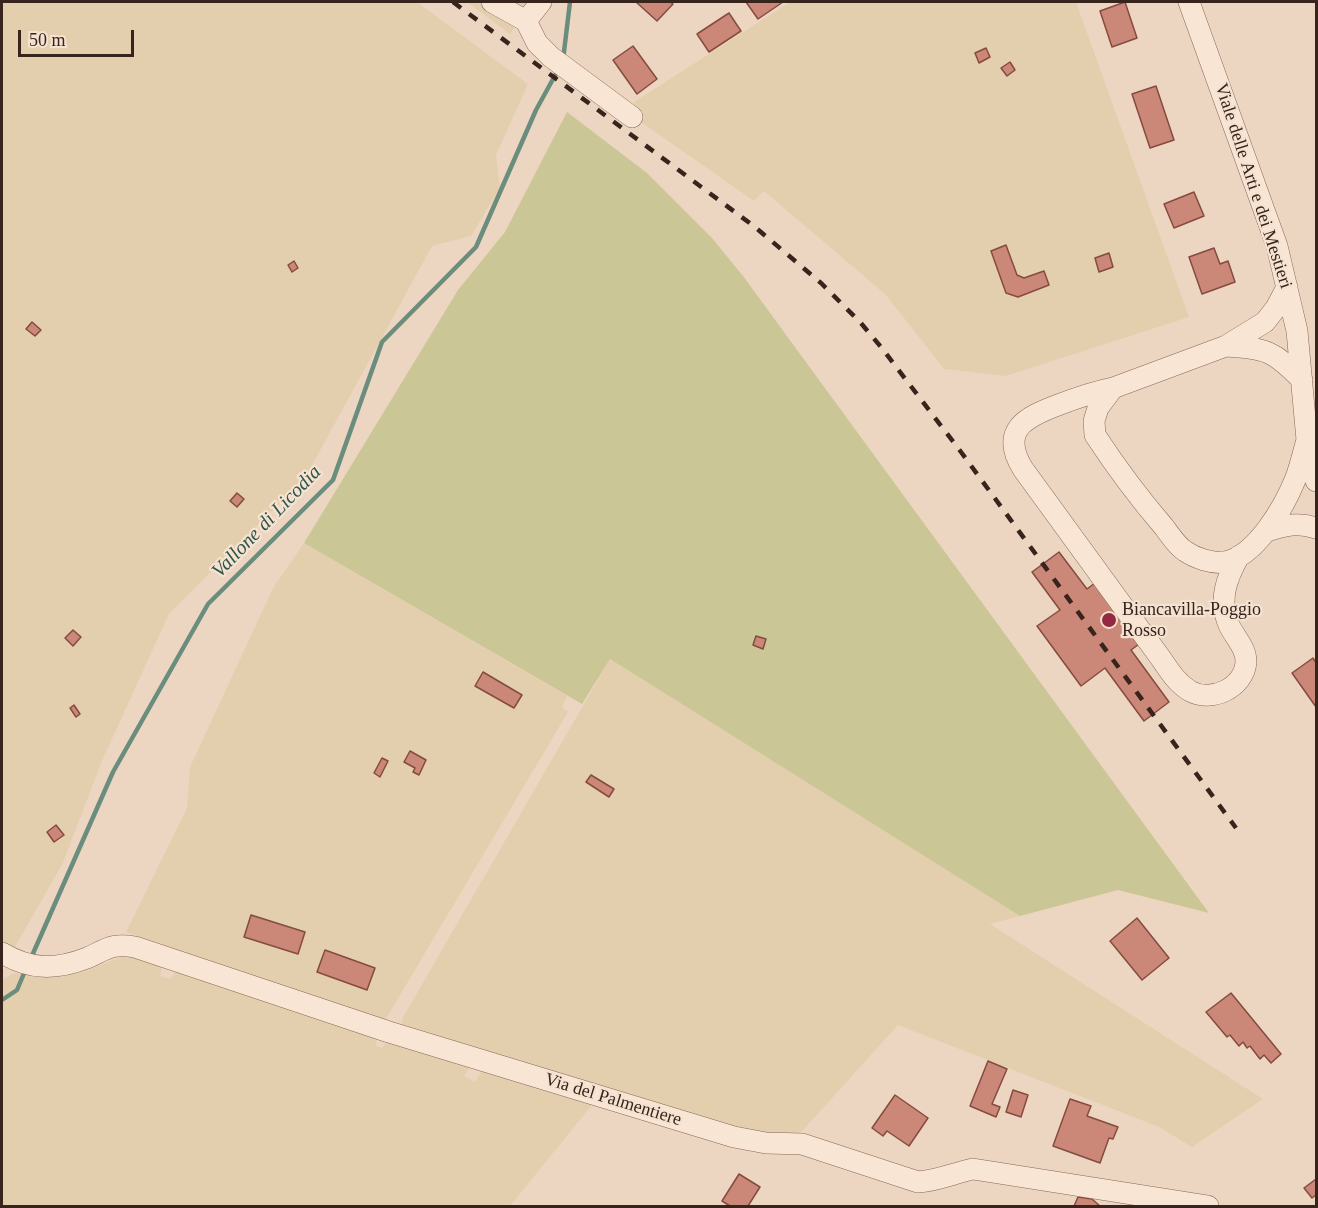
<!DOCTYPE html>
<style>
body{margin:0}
#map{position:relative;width:1318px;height:1208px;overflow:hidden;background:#edd6c1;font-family:"Times New Roman",serif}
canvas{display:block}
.frame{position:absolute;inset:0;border:3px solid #36241d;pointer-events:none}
.scale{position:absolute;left:18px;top:30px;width:116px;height:27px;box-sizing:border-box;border:3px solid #36241d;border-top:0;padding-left:8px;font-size:18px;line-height:21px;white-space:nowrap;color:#36241d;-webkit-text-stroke:4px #f5e2d0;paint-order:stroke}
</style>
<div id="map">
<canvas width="1318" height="1208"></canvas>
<div class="frame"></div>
<div class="scale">50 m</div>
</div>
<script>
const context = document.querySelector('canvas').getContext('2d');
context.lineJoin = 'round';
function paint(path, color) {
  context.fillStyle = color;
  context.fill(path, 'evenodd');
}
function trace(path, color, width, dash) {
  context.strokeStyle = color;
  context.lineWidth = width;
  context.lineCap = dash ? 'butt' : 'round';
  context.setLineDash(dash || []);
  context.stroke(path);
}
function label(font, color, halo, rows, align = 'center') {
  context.font = font + ' "Times New Roman",serif';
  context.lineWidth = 4.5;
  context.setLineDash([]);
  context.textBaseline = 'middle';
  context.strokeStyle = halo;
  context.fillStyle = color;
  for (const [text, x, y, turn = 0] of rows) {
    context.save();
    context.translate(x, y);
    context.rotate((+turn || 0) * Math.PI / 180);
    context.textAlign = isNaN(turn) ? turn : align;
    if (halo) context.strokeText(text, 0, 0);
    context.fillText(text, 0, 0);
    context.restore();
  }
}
const farmland = new Path2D(`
 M 2,2 L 417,2 L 528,84 L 496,155 L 500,188 L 471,236 L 432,246 L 305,478 L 169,614 L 101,763 L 63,863 L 11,954 L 2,947 Z
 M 467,2 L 531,2 L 510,34 Z
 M 790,2 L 1076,2 L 1189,317 L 1006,376 L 944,369 L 886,295 L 764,191 L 754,201 L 641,122 L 634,102 Z
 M 304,543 L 567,696 L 562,707 L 568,712 L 384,1022 L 126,932 L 187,808 L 190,767 L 273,588 Z
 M 610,659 L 1020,916 L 990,924 L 1263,1099 L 1192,1147 L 1159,1127 L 898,1025 L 796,1138 L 757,1136 L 402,1027 L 402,1019 Z
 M 128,954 L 163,964 L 160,976 L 171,979 L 176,969 L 378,1037 L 375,1045 L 382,1048 L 389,1038 L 471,1065 L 464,1076 L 475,1082 L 483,1069 L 592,1105 L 510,1206 L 2,1206 L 2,980 L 14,973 L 46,975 L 81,973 Z`);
const green = new Path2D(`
 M 567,112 L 647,173 L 712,238 L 743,276 L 1209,913 L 1118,890 L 1020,916 L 610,659 L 582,704 L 304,543 L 458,290 L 505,232 Z`);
const stream = new Path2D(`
 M 563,60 L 570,2
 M 31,958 L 113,772 L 208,604 L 333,480 L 382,342 L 476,247 L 536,110 L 558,70
 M 2,1000 L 17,990 L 25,971`);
const building = new Path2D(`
 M 636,2 L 670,2 L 673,4 L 657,21 Z
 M 746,2 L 783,2 L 758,19 Z
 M 1125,2 L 1137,38 L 1112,47 L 1100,11 Z
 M 729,13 L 741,31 L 709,52 L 697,34 Z
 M 633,46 L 657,79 L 637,94 L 613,60 Z
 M 986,48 L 990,57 L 979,63 L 975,53 Z
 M 1010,62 L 1015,70 L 1007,76 L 1001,68 Z
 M 1156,86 L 1174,140 L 1150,148 L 1132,94 Z
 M 1194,192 L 1204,216 L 1174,228 L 1164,204 Z
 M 1006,245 L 1017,275 L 1024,278 L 1044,271 L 1049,285 L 1018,297 L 1006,293 L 991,251 Z
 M 1214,248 L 1220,264 L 1228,261 L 1235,282 L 1202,294 L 1189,257 Z
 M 1109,253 L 1113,267 L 1099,272 L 1095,258 Z
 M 294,261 L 298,268 L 292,272 L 288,265 Z
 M 32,322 L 41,330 L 35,336 L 26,329 Z
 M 237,493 L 244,499 L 237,507 L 230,501 Z
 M 1059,552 L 1087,589 L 1108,573 L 1153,634 L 1131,650 L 1169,702 L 1144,721 L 1105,668 L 1081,686 L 1037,626 L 1060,610 L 1032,572 Z
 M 73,630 L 81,637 L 73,646 L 65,638 Z
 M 756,636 L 766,639 L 763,649 L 753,645 Z
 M 1313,658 L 1316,663 L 1316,707 L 1292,673 Z
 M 483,672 L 522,695 L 514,708 L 475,686 Z
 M 74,705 L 80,714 L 76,717 L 70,708 Z
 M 410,751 L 426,760 L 419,775 L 413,772 L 415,768 L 404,762 Z
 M 382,758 L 388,761 L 380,777 L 374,773 Z
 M 591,775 L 614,789 L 609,797 L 586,782 Z
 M 56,825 L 64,835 L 54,842 L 47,832 Z
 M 251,915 L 305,932 L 298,954 L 244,937 Z
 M 1137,918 L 1169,958 L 1142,980 L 1110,941 Z
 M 325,950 L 375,968 L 367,990 L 317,972 Z
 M 1231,993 L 1281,1054 L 1271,1063 L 1264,1055 L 1260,1059 L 1250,1046 L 1247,1048 L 1243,1042 L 1239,1046 L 1230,1035 L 1227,1037 L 1206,1012 Z
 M 988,1061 L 1007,1069 L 992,1104 L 1000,1107 L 996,1117 L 970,1106 Z
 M 1013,1090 L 1028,1095 L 1021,1117 L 1006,1112 Z
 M 895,1095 L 928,1118 L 909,1146 L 887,1131 L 883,1136 L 872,1128 Z
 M 1070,1099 L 1091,1106 L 1087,1116 L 1118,1127 L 1113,1139 L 1109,1138 L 1100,1163 L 1053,1146 Z
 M 739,1174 L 760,1187 L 748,1206 L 730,1206 L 722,1201 Z
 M 1316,1179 L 1316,1195 L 1312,1198 L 1304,1188 Z
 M 1078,1197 L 1092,1199 L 1100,1206 L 1074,1206 Z`);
const minor = new Path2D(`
 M 492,2 L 526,21
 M 541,2 L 526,21 L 537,43 L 551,57 L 632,117
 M 1189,2 L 1277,246 L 1297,331 L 1307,440 L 1316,481
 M 1287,287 L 1276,308 L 1265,322 L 1226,346 L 1113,388 L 1098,408 L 1094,421 L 1095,435 C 1116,467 1139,498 1164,527 C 1170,535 1177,546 1185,551 C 1195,558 1212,564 1225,562 C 1256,556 1284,507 1295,480 C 1300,468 1303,453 1307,440
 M 1226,346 C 1266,348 1274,351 1302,380
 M 1113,388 C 1094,392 1076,398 1058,405 C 1026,417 999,430 1023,469 L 1162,660 C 1170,672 1177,683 1190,691 C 1211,703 1244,688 1246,662 C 1246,647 1235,638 1229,625 C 1218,600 1227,577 1239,556
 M 1267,531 C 1285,525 1298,522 1316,528
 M 2,953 C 30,970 56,970 87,958 C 107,949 112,943 135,947 L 389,1032 L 734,1137 L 766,1143 L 802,1144 L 918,1182 C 937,1181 954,1173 973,1169 L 1208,1206`);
const rail = new Path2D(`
 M 453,2 L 755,227 L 821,283 L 860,322 L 881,347 L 961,452 L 1236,828`);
const markers = [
 [1109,620,8,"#952941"]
];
const streetNames = [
 ["Viale delle Arti e dei Mestieri",1253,186,72],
 ["Via del Palmentiere",613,1100,17]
];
const poiNames = [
 ["Biancavilla-Poggio",1122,610],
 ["Rosso",1122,631]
];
const waterNames = [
 ["Vallone di Licodia",267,522,-46]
];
paint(farmland, '#e3cfae');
paint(green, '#cbc695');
trace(stream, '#6b8d7d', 4.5);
paint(building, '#cb8777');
trace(building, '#854b3f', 1.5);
trace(minor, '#866759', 22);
trace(minor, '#f8e5d3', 21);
trace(rail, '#36241d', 4.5, [10, 10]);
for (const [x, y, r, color] of markers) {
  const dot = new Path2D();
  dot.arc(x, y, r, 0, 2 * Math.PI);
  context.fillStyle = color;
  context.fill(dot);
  trace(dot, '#f5e2d0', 2);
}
label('18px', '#36241d', '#f5e2d0', streetNames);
label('18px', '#36241d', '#f5e2d0', poiNames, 'left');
label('italic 20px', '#2c564a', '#f5e2d0', waterNames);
</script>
